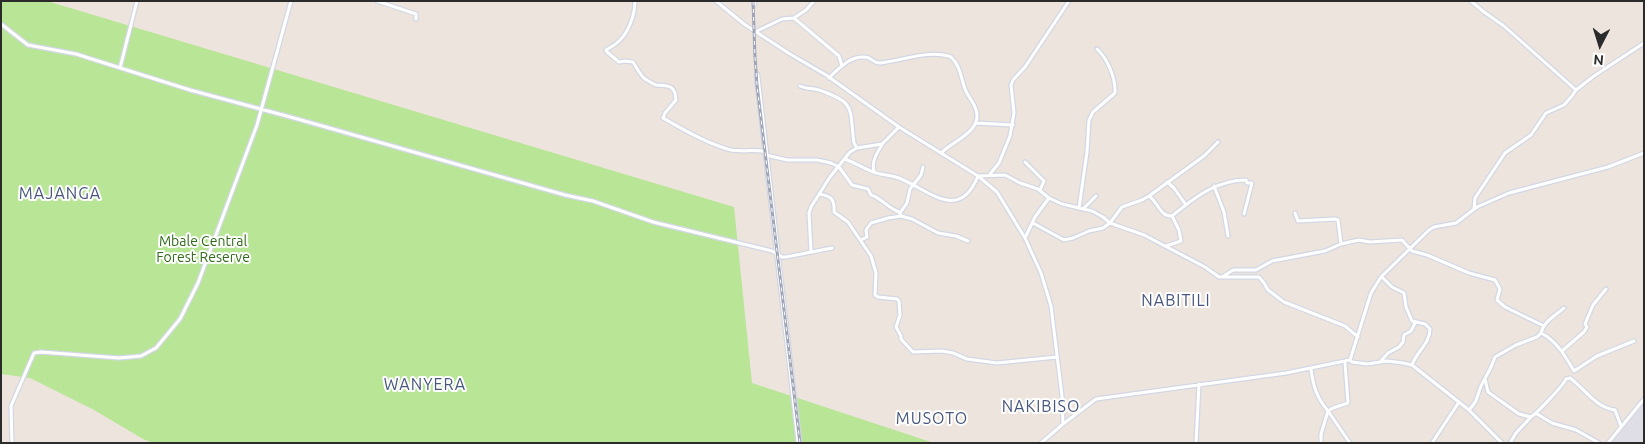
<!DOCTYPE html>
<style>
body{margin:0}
#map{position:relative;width:1645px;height:444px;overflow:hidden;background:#ede5dd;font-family:Ubuntu,sans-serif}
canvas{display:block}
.frame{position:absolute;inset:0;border:2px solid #2b2b2b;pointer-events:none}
.north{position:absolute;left:1575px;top:20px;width:50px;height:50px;-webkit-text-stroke:4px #fff;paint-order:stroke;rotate:185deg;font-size:14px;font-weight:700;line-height:20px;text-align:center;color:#2b2b2b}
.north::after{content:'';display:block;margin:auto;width:18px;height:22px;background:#2b2b2b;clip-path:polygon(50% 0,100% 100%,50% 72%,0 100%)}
</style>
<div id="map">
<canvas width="1645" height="444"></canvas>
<div class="frame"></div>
<div class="north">N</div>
</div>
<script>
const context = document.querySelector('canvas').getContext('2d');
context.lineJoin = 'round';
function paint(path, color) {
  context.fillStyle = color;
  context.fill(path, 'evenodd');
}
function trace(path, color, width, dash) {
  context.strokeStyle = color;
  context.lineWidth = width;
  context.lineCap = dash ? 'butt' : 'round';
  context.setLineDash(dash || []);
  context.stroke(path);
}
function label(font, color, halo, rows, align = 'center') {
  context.font = font + ' Ubuntu,sans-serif';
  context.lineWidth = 4;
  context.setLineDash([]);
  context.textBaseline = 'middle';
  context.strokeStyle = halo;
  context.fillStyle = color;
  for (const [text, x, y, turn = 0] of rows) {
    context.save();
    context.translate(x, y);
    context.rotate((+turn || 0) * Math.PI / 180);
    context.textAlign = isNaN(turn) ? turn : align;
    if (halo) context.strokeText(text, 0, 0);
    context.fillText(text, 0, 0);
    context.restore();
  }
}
const industrial = new Path2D(`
 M 1644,398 L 1644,443 L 1605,443 Z`);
const green = new Path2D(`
 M 1,1 L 47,1 L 734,207 L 752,383 L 934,443 L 153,443 L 143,439 L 94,410 L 30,378 L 1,374 Z`);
const street = new Path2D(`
 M 377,1 L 416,14 L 416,19
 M 635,1 C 635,14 629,32 619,41 C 615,45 611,47 606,50 L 607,52 L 619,62 L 625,61 L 633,62 C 637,68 640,75 645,79 C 649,81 652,84 656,85 C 668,86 675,84 676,100 L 665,113 L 663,118 C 684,130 708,144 731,150 C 743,152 755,149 766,152
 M 716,1 L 744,24 L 790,54 L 826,75 L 899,127 L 978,176 L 997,192 L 1025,238 L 1041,273 L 1051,306 L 1062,396 L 1063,424
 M 1471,1 L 1484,12 L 1504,26 L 1576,90
 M 754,5 L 755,1
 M 794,18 L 806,10 L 814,1
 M 1,24 L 28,45 L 76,54 L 190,90 L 294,118 L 565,195 L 593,201 L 653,222 L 772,251 L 782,257 L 786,257 L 832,248
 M 757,31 L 782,19 L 794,18 L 839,56 L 842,66
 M 120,68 L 137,1
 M 829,78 C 839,68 853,53 869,58 C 873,60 874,63 880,63 C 901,61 930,49 951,57 C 960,65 961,78 965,89 C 968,97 974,102 976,110 C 983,131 953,141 941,153
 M 800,86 C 806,89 813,88 819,90 C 857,103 849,108 854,143 L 857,148
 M 976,123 L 1013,125
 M 766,155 L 787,160 L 817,160 L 831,163 L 839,167 L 852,185 L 868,189 L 871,195 C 882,198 887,208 899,212 L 901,216
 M 845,159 C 855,163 864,168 873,172 C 881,175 891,175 899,178 C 929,190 959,223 978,176 L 1005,175 L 1020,183 L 1038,189 L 1049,198 L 1062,204 L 1092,211 L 1103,217 L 1110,223 L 1144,235 L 1205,267 L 1219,277 L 1259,277 L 1264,283 L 1268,290 L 1284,302 L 1345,326 L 1358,337
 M 1025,162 L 1044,181 L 1040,190
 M 874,171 C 871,162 877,152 882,145
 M 990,174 L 999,163 L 1010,136 L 1014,113 L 1011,85 L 1013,80 L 1025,67 L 1069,1
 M 1167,182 L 1174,188 L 1186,205
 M 1214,186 L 1224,212 L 1228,236
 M 819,194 C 831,196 835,199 834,212 L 848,222 L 871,256 L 876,273 L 875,295 L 878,297 L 897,299 L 899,301 L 900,315 L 896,327 L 901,336 L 901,339 L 913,352 L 942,351 L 953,353 L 967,359 L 997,363 L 1057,357
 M 1149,196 L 1204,156 L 1218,142
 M 1079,208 L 1087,152 L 1089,120 L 1093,112 L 1115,93 C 1116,78 1107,58 1097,49
 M 1083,209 L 1096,196
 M 1474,209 L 1475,198 L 1505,153 L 1531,135 L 1546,113 L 1564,105 L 1572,96 L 1576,90 L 1594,76 L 1644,43
 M 900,213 L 907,203 L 910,189 L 921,175 L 923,167
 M 1295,213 L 1298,221 L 1335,219 L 1338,220 L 1341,244
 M 1033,223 L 1064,240 L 1073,238 L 1089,231 L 1103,228 L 1110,223 L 1122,207 L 1142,200 L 1149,196 C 1158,202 1160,217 1172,216
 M 1025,238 L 1035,217 L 1049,198
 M 861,240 L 867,237 L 866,230 L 871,223 L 888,218 L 901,216 L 912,219 L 938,233 L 956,236 L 968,241
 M 1166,246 L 1181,241 L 1179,230 L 1172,216 C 1194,198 1216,180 1246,180 L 1247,183 L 1252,183 L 1244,214
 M 811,252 L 809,213 L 811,207 L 830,177 L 850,152 L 857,148 L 882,144 L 899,127
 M 1222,277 L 1233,270 L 1256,270 L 1272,261 L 1325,251 L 1341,244 L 1359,240 L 1370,242 L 1402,240 L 1412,251 L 1427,255 L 1469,273 L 1495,280 L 1500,289 L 1497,300 L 1505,307 L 1544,326
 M 1382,277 L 1392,287 L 1404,293 L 1406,307 L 1412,321 L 1425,324 L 1430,329 C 1430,344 1416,352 1412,365
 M 1541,333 C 1544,321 1555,316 1564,308
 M 1562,351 L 1584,332 L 1587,327 L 1585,324 L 1593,305 L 1606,289
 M 1350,360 L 1371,293 L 1381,277 L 1429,230 L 1434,227 L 1456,223 L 1477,207 L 1509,193 L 1608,167 L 1644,153
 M 1381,361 L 1388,353 L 1399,347 L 1403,342 L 1404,335 L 1411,331 L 1415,323
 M 1311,369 C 1313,386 1317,398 1328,411 L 1333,408 L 1348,403 L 1345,363
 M 1485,379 L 1488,392 L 1519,414 L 1531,417 C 1537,413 1563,386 1566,379 L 1570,378 C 1585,389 1595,407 1615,410 L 1621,426
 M 1469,410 C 1479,399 1476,398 1481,386 C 1486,376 1492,367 1495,357 L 1516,345 L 1537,337 L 1541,333 C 1557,341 1565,356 1574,371 L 1597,356 L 1634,341
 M 1537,414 L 1552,423 L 1576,430 L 1599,443
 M 12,443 L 11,406 L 34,353 L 41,352 L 119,358 L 141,356 L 156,348 L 180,319 L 198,283 L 257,125 L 291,1
 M 1041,443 L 1063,424 L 1096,399 L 1286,373 L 1350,360 L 1352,362 L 1367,364 L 1387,361 L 1403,363 L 1412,365 L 1469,410 L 1502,443
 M 1196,443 L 1199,384
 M 1321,443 L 1321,434 L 1328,411 L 1350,443
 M 1432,443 L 1459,402
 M 1510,443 L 1516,433 L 1531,417
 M 1608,443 L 1644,399`);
const secondary = new Path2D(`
 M 757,75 L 799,443`);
const rail = new Path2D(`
 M 753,1 L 755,57 L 757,85 L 800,443`);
const parkNames = [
 ["Mbale Central",203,241],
 ["Forest Reserve",203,257]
];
const quarterNames = [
 ["MAJANGA",60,194],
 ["NABITILI",1176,301],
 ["WANYERA",425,385],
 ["NAKIBISO",1041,407],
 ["MUSOTO",932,419]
];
paint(industrial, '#dfdde5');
paint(green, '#b9e597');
trace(street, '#d2d7e4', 5.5);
trace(secondary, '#d2d7e4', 7);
trace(street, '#fff', 3);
trace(secondary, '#fff', 4.5);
trace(rail, '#9fa4b6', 3);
trace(rail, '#fff', 1, [4]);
label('14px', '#306b18', '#fff', parkNames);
context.letterSpacing = '1px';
label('16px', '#49577d', '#fff', quarterNames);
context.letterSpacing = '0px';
</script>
